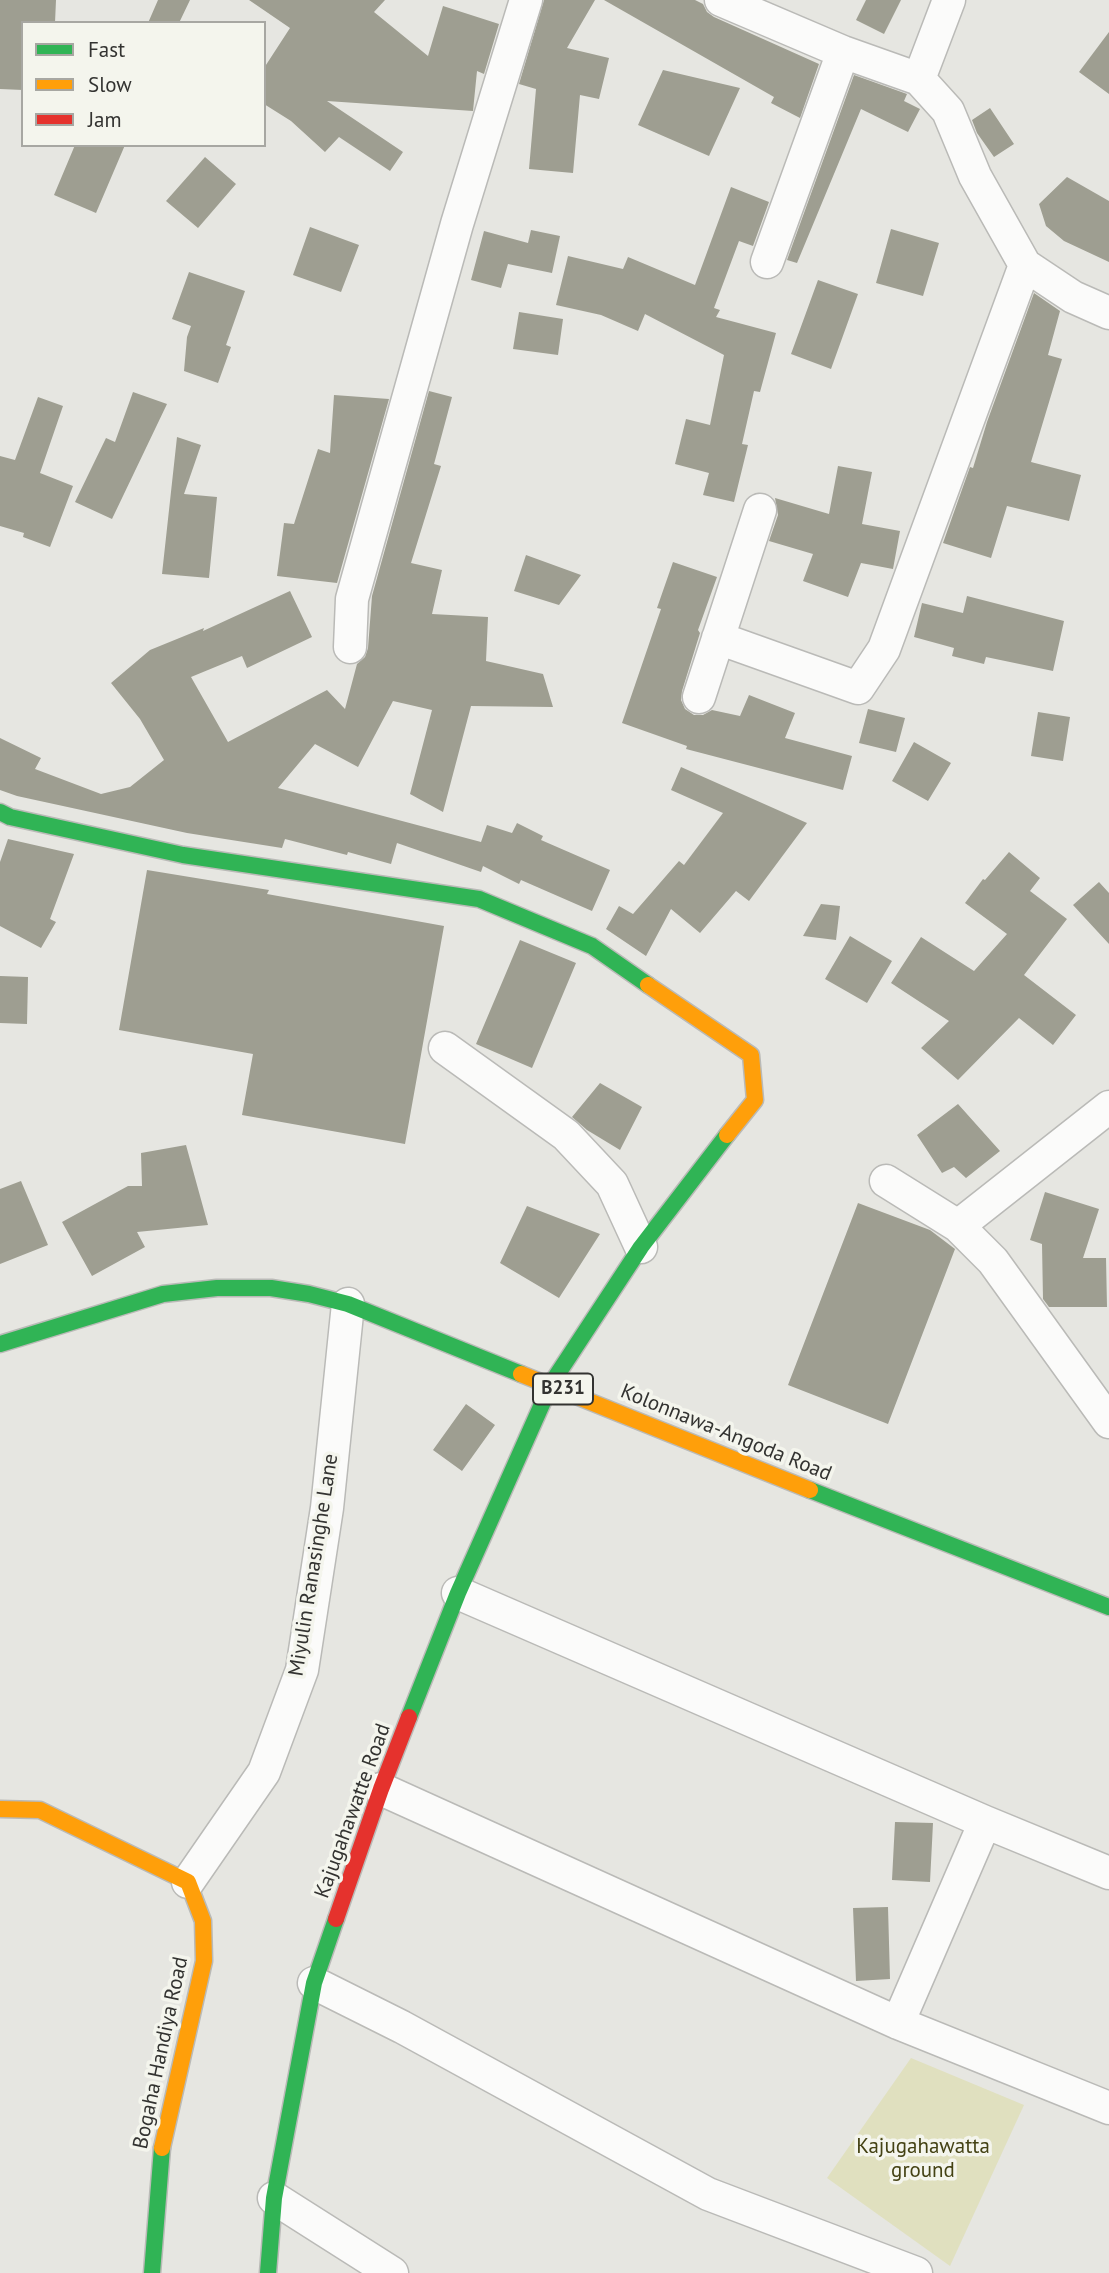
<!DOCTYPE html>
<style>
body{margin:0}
#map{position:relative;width:1109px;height:2273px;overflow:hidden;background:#e6e6e1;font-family:"PT Sans",sans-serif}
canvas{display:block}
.legend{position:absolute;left:21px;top:21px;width:245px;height:126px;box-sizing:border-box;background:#f4f5ed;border:2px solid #a7a7a2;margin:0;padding:9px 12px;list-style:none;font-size:21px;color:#333331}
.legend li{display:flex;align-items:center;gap:14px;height:35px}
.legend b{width:35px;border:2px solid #a7a7a2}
</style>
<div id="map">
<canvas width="1109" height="2273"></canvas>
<ul class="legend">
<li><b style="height:9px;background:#30b455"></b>Fast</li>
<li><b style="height:9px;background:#ff9f0a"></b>Slow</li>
<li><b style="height:9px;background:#e5322d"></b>Jam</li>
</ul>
</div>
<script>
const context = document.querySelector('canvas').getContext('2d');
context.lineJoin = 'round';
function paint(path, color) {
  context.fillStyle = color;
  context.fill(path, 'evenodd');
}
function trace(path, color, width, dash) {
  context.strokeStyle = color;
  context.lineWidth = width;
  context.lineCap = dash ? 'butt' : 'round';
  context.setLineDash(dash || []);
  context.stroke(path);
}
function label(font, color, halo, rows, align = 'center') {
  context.font = font + ' "PT Sans",sans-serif';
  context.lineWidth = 7;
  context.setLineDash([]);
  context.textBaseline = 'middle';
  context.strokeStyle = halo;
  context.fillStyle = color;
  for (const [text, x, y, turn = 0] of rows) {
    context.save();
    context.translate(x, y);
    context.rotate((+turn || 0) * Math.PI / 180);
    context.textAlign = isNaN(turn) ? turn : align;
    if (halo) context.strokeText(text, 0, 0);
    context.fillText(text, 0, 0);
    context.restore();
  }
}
const green = new Path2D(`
 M 911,2058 L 1024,2105 L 950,2266 L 827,2178 Z`);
const building = new Path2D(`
 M 0,0 L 56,0 L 55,23 L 23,23 L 23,90 L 0,89 Z
 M 158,0 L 190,0 L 179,23 L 148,23 Z
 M 249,0 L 385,0 L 374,12 L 428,56 L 443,6 L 499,24 L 484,74 L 477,71 L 473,111 L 327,101 L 403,152 L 390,171 L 339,137 L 325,152 L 291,121 L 264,104 L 264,68 L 290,28 Z
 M 544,0 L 595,0 L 567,48 L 609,58 L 599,99 L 580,95 L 573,173 L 529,169 L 536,89 L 519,84 Z
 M 604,0 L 695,0 L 703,4 L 707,12 L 714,17 L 819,64 L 800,118 L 771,103 L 774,97 Z
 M 866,0 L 901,0 L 884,34 L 856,20 Z
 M 1109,32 L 1109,94 L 1079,72 Z
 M 663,70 L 740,88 L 709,156 L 638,125 Z
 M 854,75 L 907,94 L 904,101 L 920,109 L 908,132 L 861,109 L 797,263 L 787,260 Z
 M 990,108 L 1014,144 L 994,157 L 977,133 L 972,120 Z
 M 75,145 L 125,145 L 96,213 L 54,195 Z
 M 205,157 L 236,184 L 198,228 L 166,201 Z
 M 1067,177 L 1109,201 L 1109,262 L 1064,241 L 1046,226 L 1039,204 Z
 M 731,187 L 769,202 L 753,246 L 739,241 L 714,308 L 720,310 L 716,317 L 776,333 L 760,392 L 754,391 L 742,444 L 748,445 L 734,502 L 703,495 L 709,473 L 675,464 L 686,419 L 710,425 L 724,355 L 645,314 L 638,331 L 601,315 L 556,305 L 568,256 L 623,269 L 628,257 L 695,285 Z
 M 310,227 L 359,245 L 341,292 L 293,275 Z
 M 891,229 L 939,243 L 923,296 L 876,283 Z
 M 531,230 L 560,236 L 552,273 L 508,264 L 501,288 L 471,280 L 484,231 L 528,243 Z
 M 189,272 L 245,291 L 226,345 L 231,347 L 218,383 L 184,371 L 187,337 L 191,326 L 172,319 Z
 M 818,280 L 858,294 L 831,369 L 791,354 Z
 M 1034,293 L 1060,311 L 1048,355 L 1062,359 L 1031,462 L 1081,475 L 1069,521 L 1007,506 L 991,558 L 943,543 L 970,467 L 973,468 L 987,422 Z
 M 519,312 L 563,319 L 558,355 L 513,349 Z
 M 429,391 L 452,397 L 434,464 L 441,466 L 411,563 L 442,570 L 432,614 L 488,617 L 486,661 L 543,674 L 553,707 L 471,706 L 443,812 L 410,794 L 432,710 L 393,701 L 358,767 L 315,744 L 278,788 L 481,842 L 487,825 L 512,833 L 517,823 L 543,836 L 541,840 L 610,870 L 592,911 L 521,880 L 519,884 L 483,866 L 481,872 L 397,843 L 391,864 L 348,852 L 347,855 L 285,839 L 282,848 L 187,833 L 17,796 L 0,790 L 0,738 L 41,758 L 35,769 L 101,794 L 130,787 L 164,760 L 140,719 L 111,683 L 150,650 L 204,628 L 203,631 L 290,591 L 312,637 L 247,668 L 242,656 L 191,677 L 228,742 L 327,690 L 345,709 L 357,664 L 365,657 L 368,648 L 372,596 Z
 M 133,392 L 167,404 L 112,519 L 75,502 L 106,438 L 115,442 Z
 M 334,395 L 389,399 L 337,583 L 277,576 L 284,523 L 294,524 L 318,449 L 330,453 Z
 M 38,397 L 63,406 L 40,473 L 73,486 L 50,547 L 23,537 L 24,533 L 0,526 L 0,456 L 15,460 Z
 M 177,437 L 201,445 L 184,494 L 217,497 L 209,578 L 162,574 Z
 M 838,466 L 872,472 L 862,524 L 900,531 L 893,569 L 861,563 L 848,597 L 803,581 L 813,554 L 769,541 L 778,515 L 775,498 L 829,514 Z
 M 526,555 L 581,575 L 559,605 L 514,591 Z
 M 673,562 L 717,577 L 698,630 L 700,633 L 682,691 L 681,700 L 685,709 L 694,715 L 703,715 L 712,710 L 740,716 L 749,695 L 795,713 L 785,738 L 852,756 L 843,790 L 686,749 L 687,746 L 622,723 L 661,609 L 657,608 Z
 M 967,596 L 1064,621 L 1053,671 L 986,657 L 984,664 L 952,656 L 954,648 L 914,637 L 922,603 L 963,613 Z
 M 868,709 L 905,718 L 896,752 L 859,743 Z
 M 1038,712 L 1070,717 L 1063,761 L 1031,756 Z
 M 914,742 L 951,763 L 928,801 L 892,781 Z
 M 681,767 L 807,823 L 749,901 L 736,891 L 700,933 L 671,909 L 646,956 L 606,929 L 619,906 L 633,914 L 679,861 L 684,865 L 723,813 L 671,790 Z
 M 8,839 L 74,854 L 50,919 L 56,922 L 41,948 L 0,926 L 0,862 Z
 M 1009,852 L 1040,878 L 1030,891 L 1067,919 L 1024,975 L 1076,1015 L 1053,1045 L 1019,1018 L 958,1080 L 921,1048 L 949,1021 L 891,983 L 921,937 L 974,971 L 1007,934 L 965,903 L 983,879 L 985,880 Z
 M 147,870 L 269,890 L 267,894 L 444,926 L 405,1144 L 242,1115 L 253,1054 L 119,1030 Z
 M 1099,882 L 1109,893 L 1109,944 L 1073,905 Z
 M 821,904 L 840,906 L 836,940 L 803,936 Z
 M 850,936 L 892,961 L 867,1003 L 825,979 Z
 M 520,940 L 576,963 L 532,1068 L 476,1044 Z
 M 0,976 L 28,977 L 27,1024 L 0,1023 Z
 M 600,1083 L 642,1107 L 620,1150 L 587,1130 L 572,1117 Z
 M 958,1104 L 1000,1151 L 966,1178 L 954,1167 L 942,1173 L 917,1135 Z
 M 186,1145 L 208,1225 L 137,1232 L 145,1247 L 92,1276 L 62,1222 L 128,1186 L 142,1186 L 141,1153 Z
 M 21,1181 L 48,1245 L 0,1264 L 0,1189 Z
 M 1045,1192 L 1099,1209 L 1083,1258 L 1106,1258 L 1107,1307 L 1049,1307 L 1043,1299 L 1042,1244 L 1030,1240 Z
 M 858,1203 L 930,1230 L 955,1249 L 888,1424 L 788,1385 Z
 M 527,1206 L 600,1234 L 559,1298 L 500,1263 Z
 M 466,1404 L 495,1425 L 462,1471 L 433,1450 Z
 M 895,1822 L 933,1823 L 930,1882 L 892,1880 Z
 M 888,1907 L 890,1979 L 856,1981 L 853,1908 Z`);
const street = new Path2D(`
 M 721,0 L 843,52 L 919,79 L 948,111 L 975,176 L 1025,265 L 1073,297 L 1109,313
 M 919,79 L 949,0
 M 767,262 L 843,52
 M 718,638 L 858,688 L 884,649 L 1025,265
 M 350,647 L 352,599 L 457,224 L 526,0
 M 699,697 L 760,510
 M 445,1048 L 566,1135 L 612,1184 L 641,1247
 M 886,1181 L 958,1226 L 993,1261 L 1109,1422
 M 958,1226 L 1109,1107
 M 458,1593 L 985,1822 L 1109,1873
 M 381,1789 L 898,2023 L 1109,2108
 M 188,1882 L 264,1772 L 302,1670 L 327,1508 L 348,1304
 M 314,1983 L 402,2027 L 708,2194 L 916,2273
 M 898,2023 L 985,1822
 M 274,2198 L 392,2273`);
const fast = new Path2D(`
 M 0,812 L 10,817 L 183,855 L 479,899 L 592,946 L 648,985
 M 0,1344 L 163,1294 L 217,1288 L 271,1288 L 309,1294 L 348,1304 L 521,1374
 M 810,1490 L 1109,1607
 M 409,1717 L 458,1593 L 551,1384 L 641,1247 L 727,1135
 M 152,2273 L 162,2148
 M 268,2273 L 274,2198 L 314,1983 L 336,1919`);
const slow = new Path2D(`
 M 648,985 L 751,1055 L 755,1100 L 727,1135
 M 521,1374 L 810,1490
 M 0,1809 L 40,1810 L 188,1882 L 203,1921 L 204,1961 L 162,2148`);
const jam = new Path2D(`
 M 336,1919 L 381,1789 L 409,1717`);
const shields = [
 [563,1389,60]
];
const shieldNames = [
 ["B231",563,1389]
];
const streetNames = [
 ["Kolonnawa-Angoda Road",726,1433,22],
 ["Miyulin Ranasinghe Lane",314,1565,-81],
 ["Kajugahawatte Road",353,1811,-70],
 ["Bogaha Handiya Road",161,2053,-78]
];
const parkNames = [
 ["Kajugahawatta",923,2147],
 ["ground",923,2171]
];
paint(green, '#e0e0bf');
paint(building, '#9e9e91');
trace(street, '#babab7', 35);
trace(fast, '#babab7', 19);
trace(slow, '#babab7', 19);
trace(jam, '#babab7', 19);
trace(street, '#fbfbfa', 32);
trace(fast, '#30b455', 16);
trace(slow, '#ff9f0a', 16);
trace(jam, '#e5322d', 16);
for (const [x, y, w] of shields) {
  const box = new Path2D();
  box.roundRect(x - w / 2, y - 15.5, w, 31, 5);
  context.fillStyle = '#f4f5ed';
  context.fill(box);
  trace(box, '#333331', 2);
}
label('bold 19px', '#333331', null, shieldNames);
label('21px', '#333331', '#f4f5ed', streetNames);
label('21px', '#444214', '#f4f5ed', parkNames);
</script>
